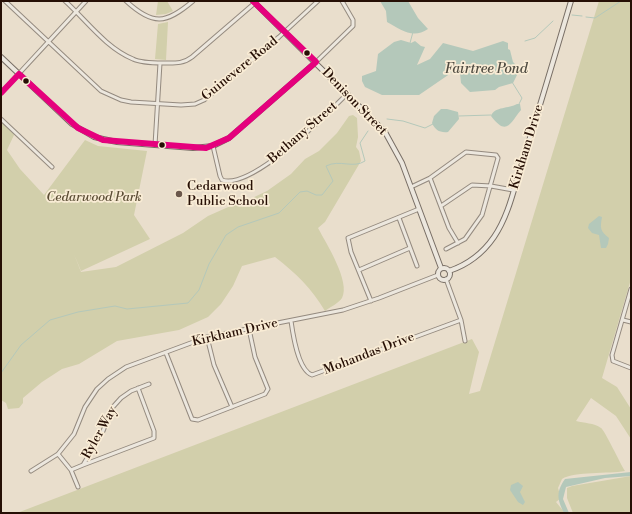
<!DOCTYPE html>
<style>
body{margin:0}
#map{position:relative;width:632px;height:514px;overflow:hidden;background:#e9decc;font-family:"Libre Bodoni",serif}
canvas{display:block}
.frame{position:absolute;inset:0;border:2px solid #260f05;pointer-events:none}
</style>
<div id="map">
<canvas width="632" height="514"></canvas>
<div class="frame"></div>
</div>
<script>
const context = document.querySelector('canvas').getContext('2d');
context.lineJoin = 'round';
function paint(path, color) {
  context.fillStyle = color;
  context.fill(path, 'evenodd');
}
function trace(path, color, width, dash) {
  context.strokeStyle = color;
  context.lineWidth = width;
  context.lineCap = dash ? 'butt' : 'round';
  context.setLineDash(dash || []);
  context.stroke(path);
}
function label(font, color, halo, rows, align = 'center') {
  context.font = font + ' "Libre Bodoni",serif';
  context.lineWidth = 3.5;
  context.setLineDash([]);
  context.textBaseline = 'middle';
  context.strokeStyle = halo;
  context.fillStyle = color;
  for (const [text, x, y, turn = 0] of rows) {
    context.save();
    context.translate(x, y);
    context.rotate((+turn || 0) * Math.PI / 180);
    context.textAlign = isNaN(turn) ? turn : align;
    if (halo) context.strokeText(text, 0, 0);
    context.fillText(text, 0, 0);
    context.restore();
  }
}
const green = new Path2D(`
 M 158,1 L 167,1 L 173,11 L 166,14 L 156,15 Z
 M 599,1 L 631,1 L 631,279 L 602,378 L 617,387 L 631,409 L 631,439 L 616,416 L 591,398 L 576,421 C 584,423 594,423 601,428 C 604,429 621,465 625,471 C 608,474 575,471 562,479 L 558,488 L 561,498 L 556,502 L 565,513 L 17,513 L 472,339 L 479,352 L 469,394 L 480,391 Z
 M 168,22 L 166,60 L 155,59 L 158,24 Z
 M 353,115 L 357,118 L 358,137 L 356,147 L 359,151 L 361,161 L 325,222 L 318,228 C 326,243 351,282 342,298 C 339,303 330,307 325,311 C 311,288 297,274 275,257 L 242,266 L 233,286 L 221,304 L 208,317 L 179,330 L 117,341 L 79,364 L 62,369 L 42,382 L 23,398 L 23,403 L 19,408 L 8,409 L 6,403 L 1,400 L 1,122 L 5,122 L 13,129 L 14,135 L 7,150 L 20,169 L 44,195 L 85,140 L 98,146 L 147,151 L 134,215 L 150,239 L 81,271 L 74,254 L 81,272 L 116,267 L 183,233 L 208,216 L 235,204 L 248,200 L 267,191 L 291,174 L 305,159 L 319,151 L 337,133 L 349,116 Z
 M 631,476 L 630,505 L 631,513 L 573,513 L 567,498 L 567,488 L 572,486 Z`);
const water = new Path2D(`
 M 380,1 L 408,1 L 418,18 L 428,29 C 413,39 401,30 387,22 L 386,11 Z
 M 401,40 L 411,43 L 415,41 L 421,46 L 425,47 L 417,65 L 430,59 L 443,43 L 473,51 L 503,41 L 508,43 L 508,49 L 510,50 L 513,62 L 520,69 L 513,83 L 499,87 L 495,90 L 470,92 L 461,83 L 460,73 L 454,71 L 419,95 L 382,95 L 365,87 L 362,81 L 362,76 L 376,71 L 378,54 L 394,42 Z
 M 517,104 L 520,104 L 521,110 C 510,123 507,137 491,116 C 495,106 509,109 517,104 Z
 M 441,109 L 447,109 L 458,112 L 459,119 L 448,132 C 440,133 435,130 432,123 L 434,116 Z
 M 599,216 L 602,217 C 600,228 600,231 609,238 L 608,244 L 606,248 L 601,248 L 599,235 L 592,233 L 588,228 L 589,224 Z
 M 631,472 L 631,476 L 605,478 L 566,487 L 563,499 L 569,513 L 564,513 C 557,499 556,492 565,479 Z
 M 518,482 L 523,486 L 520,492 L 525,502 L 523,505 L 518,502 L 510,490 L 511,485 Z`);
const stream = new Path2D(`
 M 572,15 L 582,16
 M 586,17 L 595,18 L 621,1
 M 525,41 L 535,38 L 553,21
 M 410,43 L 413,32
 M 512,82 L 522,98 L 519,104
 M 459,116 L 491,115
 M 387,119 L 403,121 L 425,128 L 433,124
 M 1,373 L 21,345 L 50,320 L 78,312 L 115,306 L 127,309 L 188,303 L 199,290 L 209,264 L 226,235 L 238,227 L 279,213 L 300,192 L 307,191 L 316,195 L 322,195 L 333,181 L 326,166 C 340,159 353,169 365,161 L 360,143 L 368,131`);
const street = new Path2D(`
 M 5,1 L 101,91 L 121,100 L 131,102 L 181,105 L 195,104 L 204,100 L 279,37 L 318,1
 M 65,1 C 86,20 106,48 133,59 C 141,63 154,63 163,63 C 175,63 183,64 192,57 L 257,1
 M 126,1 C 153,26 166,24 193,1
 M 316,62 L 353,26 L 353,20 L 342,1
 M 1,93 L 86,1
 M 1,119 L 52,167
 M 155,145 L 160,63
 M 213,146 L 220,176 L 222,180 C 252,190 327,114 348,93
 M 430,178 L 449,228 L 458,243
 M 411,187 L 430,178 L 466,152 L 496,155 L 498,158 L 482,215 L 465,239 L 446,249
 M 441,206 L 472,185 L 491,186 L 513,190
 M 399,218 L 417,266
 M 359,270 L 410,248
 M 446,279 L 461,320 L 465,341
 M 631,289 L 612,355 L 613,361 L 631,368
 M 371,301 L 351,252 L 348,238 L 419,209
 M 623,320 L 631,322
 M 291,321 C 293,335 298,370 312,375 L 461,320
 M 207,337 L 214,365 L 232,407
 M 166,353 L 192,419 L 198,420 L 265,394 L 268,389 L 255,357 L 249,329
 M 58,454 L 71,470 L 78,487
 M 83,465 L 154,438 L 154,431 L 138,388
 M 71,470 L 83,465 L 103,431 L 112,408 L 121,398 L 131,391 L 149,384
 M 31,471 L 58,454 L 74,434 L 85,407 L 97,389 L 108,379 L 126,367 L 207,337 L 343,310 L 379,298 L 438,275`);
const secondary = new Path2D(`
 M 253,1 L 385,132 L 402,163 L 441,268
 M 1,57 L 72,124 L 94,137 L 117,142 L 193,148 L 213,146 L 229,138 L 316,62
 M438 274a6 6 0 1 1 12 0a6 6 0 1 1-12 0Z
 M 449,271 C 467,265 483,253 494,237 C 509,215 514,188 522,163 C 539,110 555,55 571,1`);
const bus1 = new Path2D(`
 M 1,93 L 19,74 L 78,128 L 103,140 L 206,148 L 229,138 L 316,62 L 253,1`);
const markers = [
 [307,53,3.5,"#260f05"],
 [26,81,3.5,"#260f05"],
 [162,145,3.5,"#260f05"],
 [179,194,4,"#6a574b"]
];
const streetNames = [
 ["Guinevere Road",240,69,-39],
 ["Denison Street",354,102,46],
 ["Bethany Street",303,133,-41],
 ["Kirkham Drive",527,147,-73],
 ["Kirkham Drive",235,333,-13],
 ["Mohandas Drive",369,354,-21],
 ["Ryler Way",100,433,-61]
];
const poiNames = [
 ["Cedarwood",187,187],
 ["Public School",187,202]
];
const parkNames = [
 ["Cedarwood Park",94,198]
];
const waterNames = [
 ["Fairtree Pond",486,70]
];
paint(green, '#d2cfab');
paint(water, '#b4c8ba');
trace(stream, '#b4c8ba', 1);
trace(street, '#948a7f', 5);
trace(secondary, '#786e65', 6);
trace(street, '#ece7de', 3);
trace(secondary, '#ece7de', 4);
trace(bus1, '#e5007d', 6);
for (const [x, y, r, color] of markers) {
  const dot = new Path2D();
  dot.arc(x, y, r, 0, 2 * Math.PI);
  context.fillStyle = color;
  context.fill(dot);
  trace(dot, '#f9ecd5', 1.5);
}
label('13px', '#260f05', '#f9ecd5', streetNames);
label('13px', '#260f05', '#f9ecd5', poiNames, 'left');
label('italic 13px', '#5c4e36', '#f9ecd5', parkNames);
label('italic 14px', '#504c42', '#f9ecd5', waterNames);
</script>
